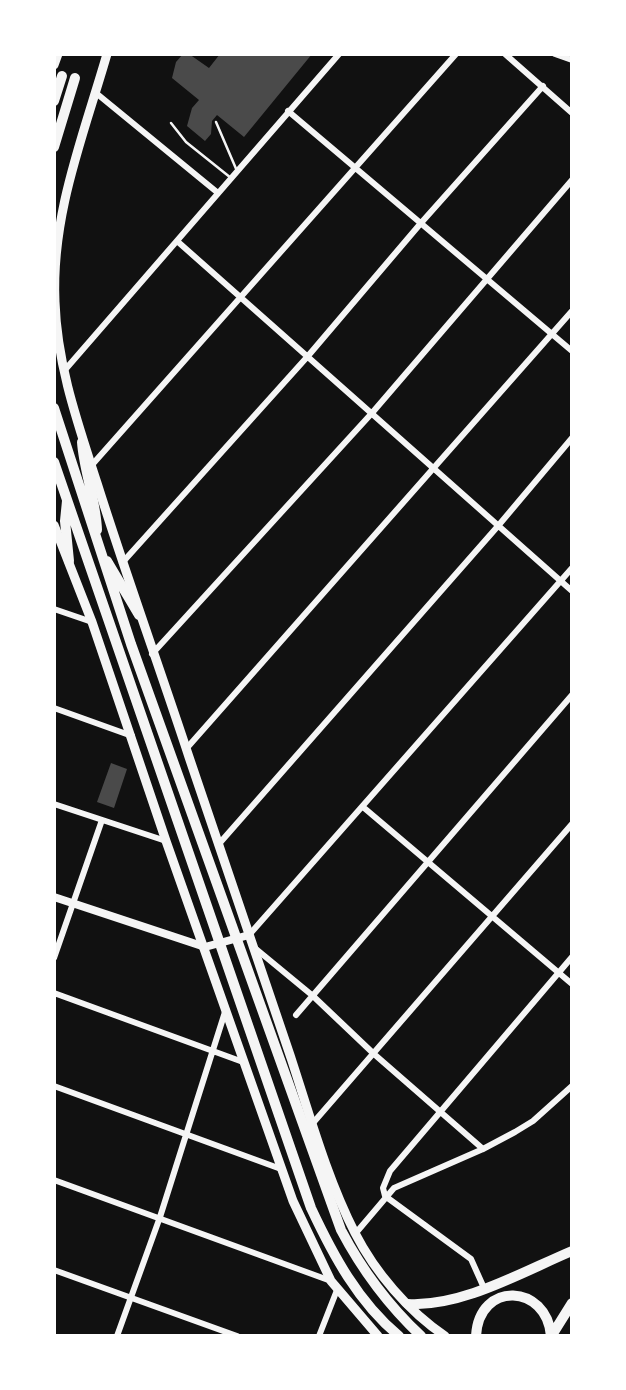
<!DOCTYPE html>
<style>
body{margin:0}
#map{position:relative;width:626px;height:1390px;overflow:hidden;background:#111;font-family:"Golos Text",sans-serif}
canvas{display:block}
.frame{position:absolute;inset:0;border:56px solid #fff;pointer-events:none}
</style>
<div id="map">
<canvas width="626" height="1390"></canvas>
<div class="frame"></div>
</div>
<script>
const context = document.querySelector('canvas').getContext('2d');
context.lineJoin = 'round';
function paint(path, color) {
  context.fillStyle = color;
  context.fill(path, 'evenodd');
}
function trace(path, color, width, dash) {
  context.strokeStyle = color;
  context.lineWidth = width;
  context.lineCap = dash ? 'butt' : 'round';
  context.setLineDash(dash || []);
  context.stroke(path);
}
const building = new Path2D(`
 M 183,54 L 189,54 L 209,68 L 220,54 L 312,54 L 244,137 L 217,115 L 212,121 L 211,134 L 205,141 L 187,126 L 192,108 L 199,100 L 172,78 L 176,62 Z
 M 111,763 L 127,769 L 114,808 L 97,802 Z`);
const service = new Path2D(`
 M 216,122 L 237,171
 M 171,123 L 186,142 L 231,178`);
const minor = new Path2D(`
 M 505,54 L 572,113
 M 555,54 L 572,60
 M 96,93 L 218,193
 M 288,111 L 572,351
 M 177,241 L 572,591
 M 64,371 L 339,54
 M 91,466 L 456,54
 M 122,563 L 308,356 L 421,223 L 543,86
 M 54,609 L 92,622
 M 152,654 L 372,413 L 572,180
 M 54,708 L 132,736
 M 186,749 L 572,311
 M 54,804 L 166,841
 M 363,807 L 572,984
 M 218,845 L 498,526 L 572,438
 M 249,935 L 572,568
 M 256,949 L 313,996 L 374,1054 L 483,1149
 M 54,958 L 102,820
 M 54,993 L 243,1062
 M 296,1015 L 572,695
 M 54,1086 L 281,1169
 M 313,1123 L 572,824
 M 54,1180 L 331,1281
 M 355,1234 L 394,1188 L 483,1149 L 515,1132 L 533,1121 L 572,1086
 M 54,1270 L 237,1336
 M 484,1288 L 471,1259 L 385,1196 L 383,1188 L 390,1171 L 572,957
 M 117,1336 L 160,1217 L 225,1012
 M 319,1336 L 337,1290`);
const tertiary = new Path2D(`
 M 54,897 L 205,947 L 249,935`);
const secondary = new Path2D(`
 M 107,54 C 83,137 51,215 55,302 C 57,365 78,424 97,483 C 126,575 159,666 189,757 C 223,858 257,958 291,1058 C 310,1116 327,1178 355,1233 C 375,1272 408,1311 445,1336
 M 54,65 L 58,54
 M 54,525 L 92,622 L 166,841 L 293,1201 L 331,1281 L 378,1336`);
const primary = new Path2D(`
 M 408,1304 C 462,1307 522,1272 572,1251
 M 552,1335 L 572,1303
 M 476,1336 C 479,1280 547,1284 551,1336`);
const trunk = new Path2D(`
 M 54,101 L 62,76
 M 54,147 L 75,78
 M 54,408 L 131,644 L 341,1230 C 362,1270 388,1305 421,1336
 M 82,442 C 84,472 96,500 97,530
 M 54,462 L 311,1208 C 333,1255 358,1302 399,1336
 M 67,501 L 65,521 L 69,561
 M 107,561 L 139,615`);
paint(building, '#4a4a4a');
trace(service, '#f5f5f5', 2.5);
trace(minor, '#f5f5f5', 6);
trace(tertiary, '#f5f5f5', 8);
trace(secondary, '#f5f5f5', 9);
trace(primary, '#f5f5f5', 10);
trace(trunk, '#f5f5f5', 10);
</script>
